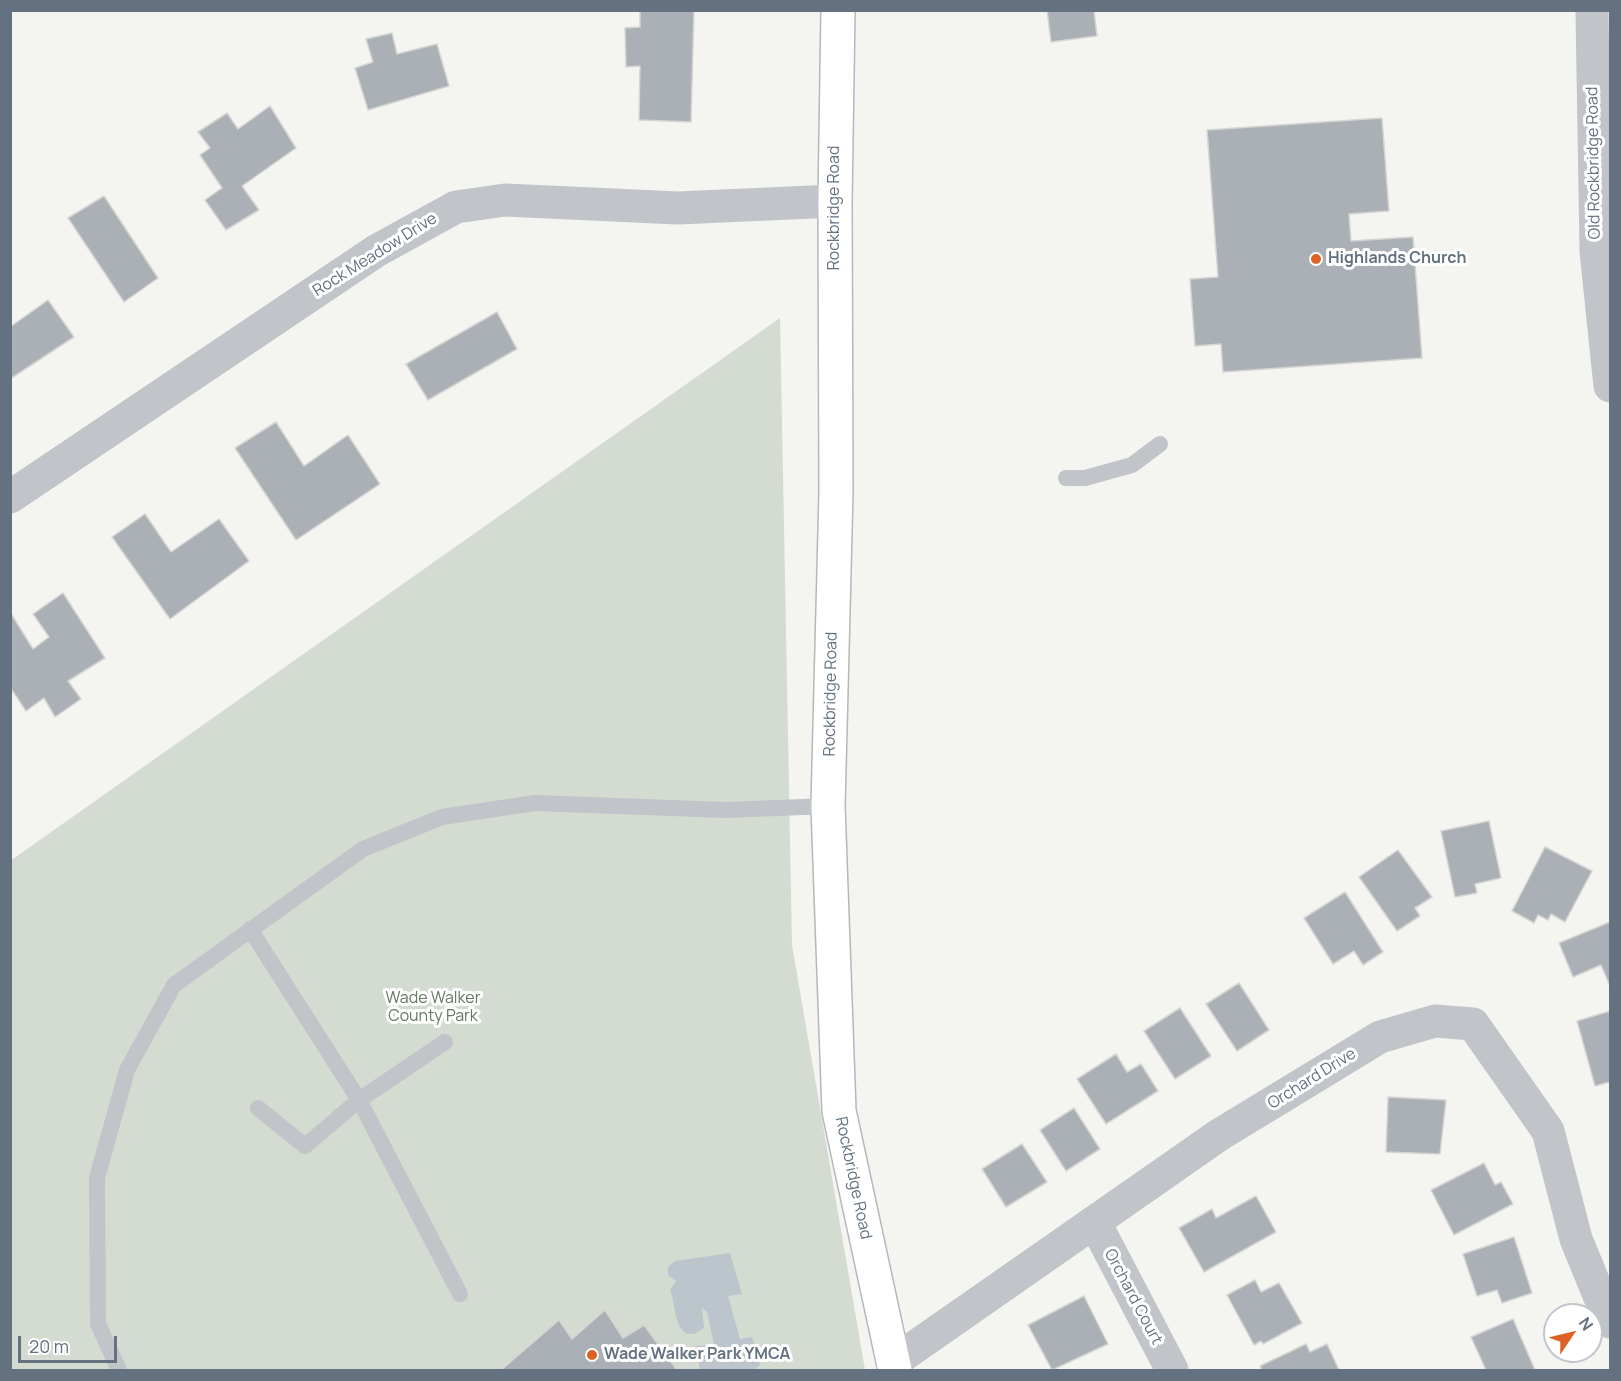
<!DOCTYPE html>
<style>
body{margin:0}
#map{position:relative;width:1621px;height:1381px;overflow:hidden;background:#f4f4f0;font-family:Manrope,sans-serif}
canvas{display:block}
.frame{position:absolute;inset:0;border:12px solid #637180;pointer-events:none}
.north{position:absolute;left:1543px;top:1303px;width:60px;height:60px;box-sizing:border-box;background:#fff;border:2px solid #c1c6cc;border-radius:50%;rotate:55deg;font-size:16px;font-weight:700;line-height:24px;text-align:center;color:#637180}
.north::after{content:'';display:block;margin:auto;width:21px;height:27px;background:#df6125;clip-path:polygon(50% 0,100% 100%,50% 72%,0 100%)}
.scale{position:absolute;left:18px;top:1336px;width:99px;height:27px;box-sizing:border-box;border:3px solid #637180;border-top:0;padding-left:8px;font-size:18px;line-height:21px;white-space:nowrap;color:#637180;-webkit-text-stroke:4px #fff;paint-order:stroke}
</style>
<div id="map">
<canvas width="1621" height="1381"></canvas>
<div class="frame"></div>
<div class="north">N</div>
<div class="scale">20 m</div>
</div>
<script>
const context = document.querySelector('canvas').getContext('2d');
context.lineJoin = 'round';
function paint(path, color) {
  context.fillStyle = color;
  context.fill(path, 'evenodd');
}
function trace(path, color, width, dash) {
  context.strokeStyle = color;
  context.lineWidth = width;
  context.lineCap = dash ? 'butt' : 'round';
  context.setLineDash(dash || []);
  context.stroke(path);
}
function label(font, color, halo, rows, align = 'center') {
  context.font = font + ' Manrope,sans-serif';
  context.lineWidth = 6;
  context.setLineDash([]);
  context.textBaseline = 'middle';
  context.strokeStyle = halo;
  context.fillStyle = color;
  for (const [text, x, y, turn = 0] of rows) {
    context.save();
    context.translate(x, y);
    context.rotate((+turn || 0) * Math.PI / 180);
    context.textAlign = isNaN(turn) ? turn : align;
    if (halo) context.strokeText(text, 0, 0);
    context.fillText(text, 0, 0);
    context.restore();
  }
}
const green = new Path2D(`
 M 780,318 L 792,945 L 865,1370 L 11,1370 L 10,861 Z`);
const water = new Path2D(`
 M 730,1253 L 742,1294 L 728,1296 L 740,1339 L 752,1337 L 760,1365 L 753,1370 L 700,1370 L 695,1346 L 714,1344 L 707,1312 L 702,1308 L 704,1328 L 694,1334 L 687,1334 C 673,1324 676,1304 670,1290 L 676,1281 L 668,1275 L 668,1267 L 675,1261 Z`);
const building = new Path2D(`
 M 640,10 L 694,10 L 691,122 L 639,120 L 640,66 L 626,67 L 625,28 L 640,27 Z
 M 1047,10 L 1094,10 L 1097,36 L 1051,42 Z
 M 392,33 L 397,54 L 437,44 L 449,86 L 368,110 L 355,68 L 373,62 L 366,39 Z
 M 270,106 L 296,148 L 242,186 L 259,210 L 226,230 L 205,200 L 222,188 L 200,155 L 210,148 L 198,132 L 227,113 L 238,129 Z
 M 1382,118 L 1389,211 L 1349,214 L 1351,241 L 1413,237 L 1422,358 L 1223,372 L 1221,344 L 1195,346 L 1190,279 L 1218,277 L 1207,130 Z
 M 104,196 L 158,278 L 124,302 L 68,218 Z
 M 48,300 L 74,337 L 10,379 L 10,327 Z
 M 497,312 L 517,349 L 428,400 L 406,364 Z
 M 276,422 L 304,466 L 348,435 L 380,484 L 296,540 L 235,448 Z
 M 145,514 L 171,552 L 219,519 L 249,561 L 170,619 L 112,537 Z
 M 63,593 L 105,658 L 68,681 L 81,699 L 55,717 L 44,698 L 26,711 L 10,687 L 10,612 L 33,649 L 49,637 L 33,614 Z
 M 1489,821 L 1501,878 L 1475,884 L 1477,893 L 1455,897 L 1441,831 Z
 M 1545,847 L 1592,871 L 1565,922 L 1551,914 L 1548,920 L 1538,915 L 1534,923 L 1512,911 Z
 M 1398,850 L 1432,897 L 1415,908 L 1420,916 L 1397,931 L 1359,877 Z
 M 1345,892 L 1383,952 L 1363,965 L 1354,951 L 1333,964 L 1304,918 Z
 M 1610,922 L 1610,986 L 1601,965 L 1573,977 L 1559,943 Z
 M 1239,983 L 1269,1030 L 1237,1051 L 1206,1004 Z
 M 1180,1008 L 1211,1056 L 1175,1079 L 1144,1031 Z
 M 1610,1011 L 1610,1082 L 1595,1086 L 1577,1021 Z
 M 1116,1054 L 1127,1072 L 1141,1064 L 1158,1091 L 1106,1124 L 1077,1079 Z
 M 1388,1097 L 1446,1100 L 1440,1154 L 1386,1152 Z
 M 1074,1108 L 1100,1149 L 1066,1171 L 1040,1130 Z
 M 1022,1144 L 1047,1182 L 1006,1207 L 982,1169 Z
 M 1484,1163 L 1495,1185 L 1501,1182 L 1513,1204 L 1454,1235 L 1431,1190 Z
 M 1256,1196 L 1276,1232 L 1204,1272 L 1179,1228 L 1212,1209 L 1216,1218 Z
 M 1514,1237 L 1532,1293 L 1502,1303 L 1497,1290 L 1477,1296 L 1463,1254 Z
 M 1255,1280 L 1261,1292 L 1279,1283 L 1302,1323 L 1263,1344 L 1261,1341 L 1254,1345 L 1227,1295 Z
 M 1084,1296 L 1108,1344 L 1052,1370 L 1028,1325 Z
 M 605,1310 L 623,1338 L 644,1325 L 677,1370 L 501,1370 L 559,1320 L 572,1339 Z
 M 1513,1319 L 1535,1370 L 1486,1370 L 1471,1337 Z
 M 1306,1344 L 1310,1352 L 1327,1344 L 1339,1370 L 1262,1370 L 1260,1366 Z`);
const service = new Path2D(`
 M 1066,478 L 1085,478 L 1132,465 L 1160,444
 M 250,929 L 359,1100 L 460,1294
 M 258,1108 L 305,1146 L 359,1100 L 445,1042
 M 119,1370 L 98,1324 L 97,1178 L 127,1070 L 174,985 L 363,849 L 442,817 L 535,803 L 726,810 L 828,806`);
const minor = new Path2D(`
 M 1592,10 L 1596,251 L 1610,386
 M 10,497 L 376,251 L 456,207 L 505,200 L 678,208 L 835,201
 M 1095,1223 L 1172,1370
 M 892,1363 L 1219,1135 L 1380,1037 L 1435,1021 L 1473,1024 L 1548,1131 L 1576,1239 L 1610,1322`);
const secondary = new Path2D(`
 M 838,10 L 835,201 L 836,492 L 828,806 L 839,1111 L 895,1370`);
const markers = [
 [1316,259,6,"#df6125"],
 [592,1355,6,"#df6125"]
];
const streetNames = [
 ["Old Rockbridge Road",1594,163,-91],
 ["Rockbridge Road",835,208,-90],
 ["Rock Meadow Drive",375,255,-32],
 ["Rockbridge Road",831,694,-89],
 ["Orchard Drive",1312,1079,-32],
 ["Rockbridge Road",853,1178,78],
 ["Orchard Court",1133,1297,62]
];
const poiNames = [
 ["Highlands Church",1328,259],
 ["Wade Walker Park YMCA",604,1355]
];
const parkNames = [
 ["Wade Walker",433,999],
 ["County Park",433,1017]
];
paint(green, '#d4dbd1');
paint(water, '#bcc5cb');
paint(building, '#aab0b6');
trace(building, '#d5d5d3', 1.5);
trace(secondary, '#b4b8bc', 36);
trace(service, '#c1c4c8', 16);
trace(minor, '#c1c4c8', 33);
trace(secondary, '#fff', 33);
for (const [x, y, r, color] of markers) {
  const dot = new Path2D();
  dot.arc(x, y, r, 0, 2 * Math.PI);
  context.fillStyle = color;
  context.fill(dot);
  trace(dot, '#fff', 2);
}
label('16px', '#637180', '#fff', streetNames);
label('bold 16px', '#637180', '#fff', poiNames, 'left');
label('16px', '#647862', '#fff', parkNames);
</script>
